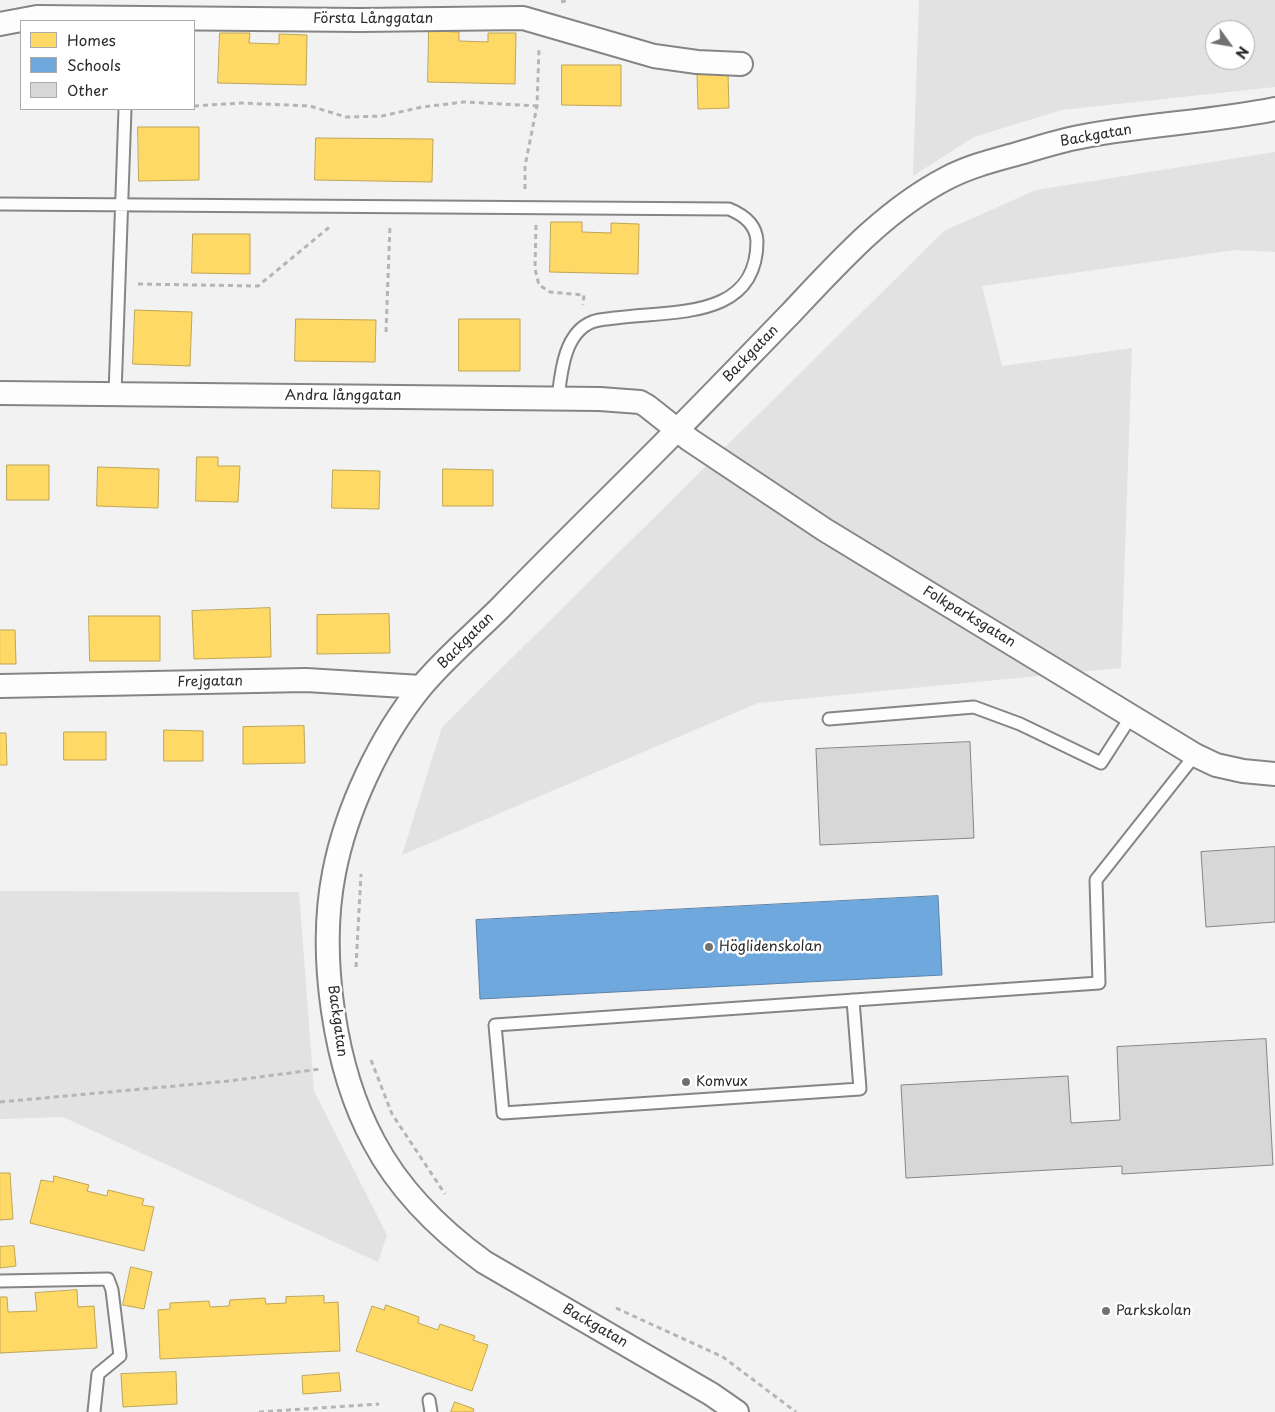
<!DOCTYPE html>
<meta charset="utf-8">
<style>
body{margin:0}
#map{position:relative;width:1275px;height:1412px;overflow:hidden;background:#f2f2f2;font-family:"Playpen Sans",sans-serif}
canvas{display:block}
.legend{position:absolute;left:20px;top:20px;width:175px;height:90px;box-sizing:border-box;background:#fff;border:1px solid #aaa;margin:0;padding:6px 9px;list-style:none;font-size:15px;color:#2b2b2b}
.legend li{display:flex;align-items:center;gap:10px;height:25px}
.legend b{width:25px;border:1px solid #aaa}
.north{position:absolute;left:1205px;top:20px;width:50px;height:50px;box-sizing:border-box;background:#fff;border:1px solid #aaa;border-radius:50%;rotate:122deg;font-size:14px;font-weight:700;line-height:20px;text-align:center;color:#2b2b2b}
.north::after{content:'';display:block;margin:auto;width:18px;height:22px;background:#717171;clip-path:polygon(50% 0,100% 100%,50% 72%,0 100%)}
</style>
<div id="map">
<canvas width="1275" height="1412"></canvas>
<ul class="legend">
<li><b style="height:14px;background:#ffd966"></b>Homes</li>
<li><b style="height:14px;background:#6fa8dc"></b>Schools</li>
<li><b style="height:14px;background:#d7d7d7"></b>Other</li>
</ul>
<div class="north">N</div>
</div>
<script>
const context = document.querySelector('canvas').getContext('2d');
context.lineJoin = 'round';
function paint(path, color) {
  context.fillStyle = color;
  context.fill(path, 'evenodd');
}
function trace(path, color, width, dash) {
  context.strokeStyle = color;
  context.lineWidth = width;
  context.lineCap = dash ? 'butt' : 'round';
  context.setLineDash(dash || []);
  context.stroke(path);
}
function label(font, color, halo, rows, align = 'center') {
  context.font = font + ' "Playpen Sans",sans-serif';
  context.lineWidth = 5;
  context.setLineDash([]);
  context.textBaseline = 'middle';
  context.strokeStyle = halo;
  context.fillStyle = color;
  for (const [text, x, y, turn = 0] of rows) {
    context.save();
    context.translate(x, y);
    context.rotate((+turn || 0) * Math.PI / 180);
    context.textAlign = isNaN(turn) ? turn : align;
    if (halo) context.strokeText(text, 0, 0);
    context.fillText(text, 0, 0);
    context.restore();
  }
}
const built = new Path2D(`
 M 919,0 L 1275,0 L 1275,87 L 1062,110 L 974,137 L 913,176 ZM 1215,30 L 1245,30 L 1245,60 L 1215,60 Z
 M 1275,152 L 1275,252 L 1235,250 L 982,286 L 1002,366 L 1132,348 L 1121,668 L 758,703 L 402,855 L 442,727 L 944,231 L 1036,190 Z
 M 0,891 L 299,892 L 314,1091 L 387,1235 L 378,1262 L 63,1117 L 0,1119 Z`);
const homes = new Path2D(`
 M 429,31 L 459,32 L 459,41 L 488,42 L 488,33 L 516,33 L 515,84 L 428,82 Z
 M 220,33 L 250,33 L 249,43 L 279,44 L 279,34 L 307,35 L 306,85 L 218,83 Z
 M 562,65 L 621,65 L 621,106 L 562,105 Z
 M 728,74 L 729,108 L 698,109 L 697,75 Z
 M 138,127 L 199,127 L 199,180 L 139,181 Z
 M 316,138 L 433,139 L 432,182 L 315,180 Z
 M 551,222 L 582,222 L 582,232 L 611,233 L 611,223 L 639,224 L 638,274 L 550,272 Z
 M 193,234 L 250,234 L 250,274 L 192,273 Z
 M 135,310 L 192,312 L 190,366 L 133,364 Z
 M 296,319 L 376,320 L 375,362 L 295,361 Z
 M 459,319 L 520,319 L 520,371 L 459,371 Z
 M 197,457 L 218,457 L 218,466 L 240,466 L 238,502 L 196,501 Z
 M 7,465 L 49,465 L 49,500 L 7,500 Z
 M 98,467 L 159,469 L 158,508 L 97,506 Z
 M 443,469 L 493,470 L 493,506 L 443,506 Z
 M 333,470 L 380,471 L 379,509 L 332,508 Z
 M 270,608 L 271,657 L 194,659 L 192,611 Z
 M 389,614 L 390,653 L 317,654 L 317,615 Z
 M 89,616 L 160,616 L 160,661 L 90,661 Z
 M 0,630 L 15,630 L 16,664 L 0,664 Z
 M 304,726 L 305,763 L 243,764 L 243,727 Z
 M 164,730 L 203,731 L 203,761 L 164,761 Z
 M 64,732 L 106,732 L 106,760 L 64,760 Z
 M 0,733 L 6,733 L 7,765 L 0,765 Z
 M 0,1173 L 10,1173 L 13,1219 L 0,1220 Z
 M 54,1176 L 89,1185 L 87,1191 L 107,1196 L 108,1190 L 144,1199 L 142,1205 L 154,1207 L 144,1251 L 30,1223 L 41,1180 L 53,1182 Z
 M 14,1246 L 16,1266 L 0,1268 L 0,1247 Z
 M 131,1267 L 152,1272 L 144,1309 L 123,1305 Z
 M 77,1290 L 78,1307 L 94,1306 L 97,1348 L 0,1353 L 0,1297 L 7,1297 L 8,1312 L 37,1311 L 35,1293 Z
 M 324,1296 L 324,1303 L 338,1302 L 340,1351 L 160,1359 L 158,1310 L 170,1309 L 170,1303 L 209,1301 L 210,1307 L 229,1306 L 230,1300 L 265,1298 L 266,1304 L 286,1303 L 286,1297 Z
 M 386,1305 L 419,1317 L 418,1323 L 438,1330 L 440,1324 L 475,1336 L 473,1340 L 488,1345 L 472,1391 L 356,1351 L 372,1306 L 384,1310 Z
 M 176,1372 L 177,1404 L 123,1407 L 121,1374 Z
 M 339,1373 L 341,1391 L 303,1394 L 302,1376 Z
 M 455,1402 L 474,1409 L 473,1412 L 451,1412 Z`);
const schools = new Path2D(`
 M 938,896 L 942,975 L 480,999 L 476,920 Z`);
const building = new Path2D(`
 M 970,742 L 974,838 L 820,845 L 816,749 Z
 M 1275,847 L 1275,922 L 1206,927 L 1201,852 Z
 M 1266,1039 L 1273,1165 L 1122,1174 L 1122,1166 L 906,1178 L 901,1085 L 1068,1076 L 1071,1123 L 1120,1120 L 1117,1047 Z`);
const path = new Path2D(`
 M 561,2 L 569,0
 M 194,106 L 241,103 L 310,106 L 346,117 L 382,116 L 422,107 L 464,102 L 537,106
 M 525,189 L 525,166 L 537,106 L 539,49
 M 536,225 L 535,269 L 539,285 L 550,292 L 584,295 L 583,305
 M 138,284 L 258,286 L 332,225
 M 386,332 L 390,225
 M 356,967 L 361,874
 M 371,1060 L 392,1114 L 445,1194
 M 0,1102 L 229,1081 L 320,1069
 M 616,1308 L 723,1357 L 796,1412
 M 259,1412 L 379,1404`);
const lane = new Path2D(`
 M 0,204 L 729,209 C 744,215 756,224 757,241 C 757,321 671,310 615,318 C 608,319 599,319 592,322 C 564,333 561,373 558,398
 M 115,394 L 125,109
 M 829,719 L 974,707 L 1020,724 L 1101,763 L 1130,718
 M 853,1000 L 860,1089 L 503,1113 L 495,1025 L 1099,983 L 1096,880 L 1195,755
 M 0,1281 L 108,1279 L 112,1290 L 120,1356 L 98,1374 L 94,1412
 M 429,1400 L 431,1412`);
const street = new Path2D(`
 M 0,24 L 37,17 L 360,20 L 523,18 L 654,56 L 697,62 L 741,64
 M 0,393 L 600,399 L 640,402 L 647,406 L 690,440 L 825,530 L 1195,755 L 1216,765 L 1243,771 L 1275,774
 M 0,686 L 306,680 L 421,687
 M 737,1412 L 711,1394 L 484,1262 C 440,1230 400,1191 374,1142 C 334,1069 318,955 334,873 C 346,810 380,737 421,687 C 444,659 474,634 500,608 C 558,548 618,490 677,430 C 715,392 753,352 791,313 C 838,263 885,210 947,178 C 970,166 995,160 1020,153 C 1037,148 1053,143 1070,139 C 1137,124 1208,123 1275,109`);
const markers = [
 [709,947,5,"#717171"],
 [686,1082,5,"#717171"],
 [1106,1311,5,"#717171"]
];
const streetNames = [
 ["Första Långgatan",373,19],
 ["Backgatan",1096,136,-10],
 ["Backgatan",751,354,-46],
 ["Andra långgatan",343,396],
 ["Folkparksgatan",969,617,31],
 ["Backgatan",466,641,-45],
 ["Frejgatan",210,682,-1],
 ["Backgatan",337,1021,82],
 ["Backgatan",595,1326,30]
];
const poiNames = [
 ["Höglidenskolan",719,947],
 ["Komvux",696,1082],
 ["Parkskolan",1116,1311]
];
paint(built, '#e2e2e2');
paint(homes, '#ffd966');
trace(homes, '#bfa554', 1);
paint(schools, '#6fa8dc');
trace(schools, '#5b82a7', 1);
paint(building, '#d7d7d7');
trace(building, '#858585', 1);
trace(lane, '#858585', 15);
trace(street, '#858585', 26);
trace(path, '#b5b5b5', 3, [5, 4]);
trace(lane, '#fdfdfd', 11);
trace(street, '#fdfdfd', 22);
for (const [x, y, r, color] of markers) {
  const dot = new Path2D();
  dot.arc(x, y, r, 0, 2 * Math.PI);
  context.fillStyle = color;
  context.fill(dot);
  trace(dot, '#fff', 2);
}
label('14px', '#2b2b2b', '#fff', streetNames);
label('14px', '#2b2b2b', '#fff', poiNames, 'left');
</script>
